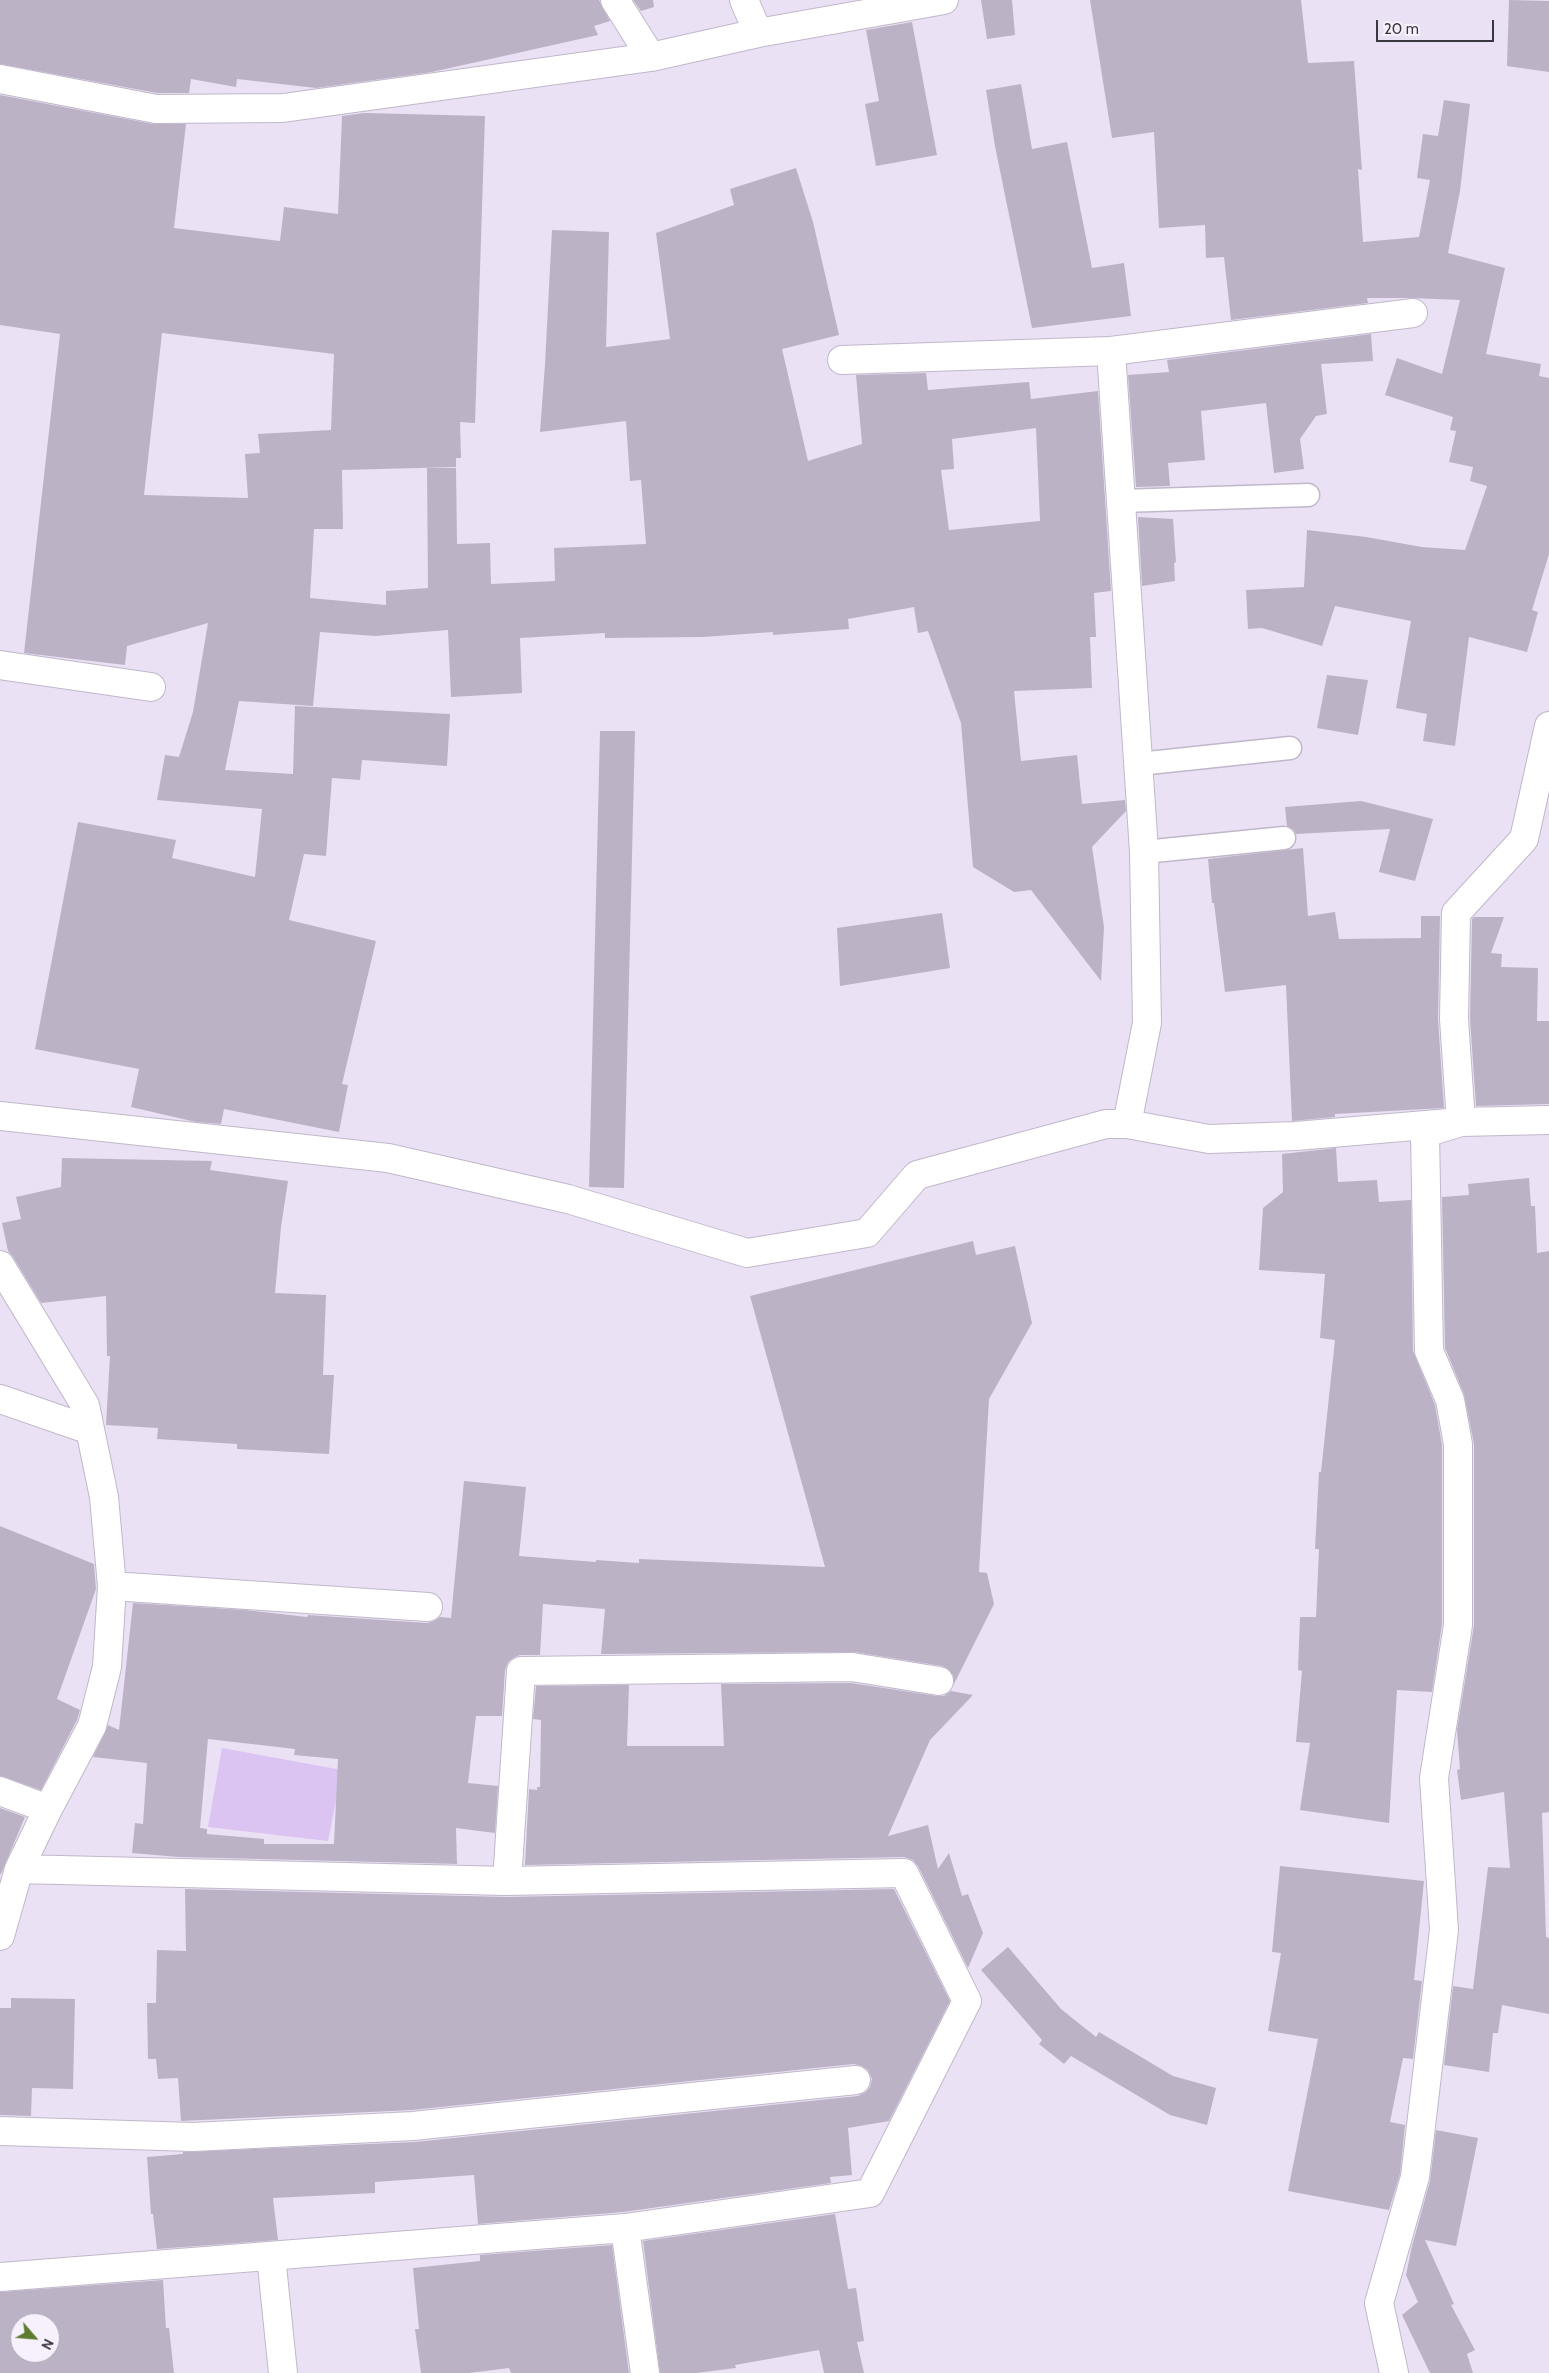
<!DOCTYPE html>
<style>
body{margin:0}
#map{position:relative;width:1549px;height:2373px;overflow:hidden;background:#ebe1f5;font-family:Cabin,sans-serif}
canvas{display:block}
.north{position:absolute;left:10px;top:2313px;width:50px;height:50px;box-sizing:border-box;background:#f7f1fd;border:1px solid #aca7b1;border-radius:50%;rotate:117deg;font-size:14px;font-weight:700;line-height:20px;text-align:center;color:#3b373e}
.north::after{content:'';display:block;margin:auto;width:18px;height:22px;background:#5d7b31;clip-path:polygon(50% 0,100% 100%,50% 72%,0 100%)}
.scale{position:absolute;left:1376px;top:20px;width:118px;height:22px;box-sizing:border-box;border:2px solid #3b373e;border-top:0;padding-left:6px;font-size:15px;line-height:18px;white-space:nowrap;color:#3b373e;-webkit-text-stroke:4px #f7f1fd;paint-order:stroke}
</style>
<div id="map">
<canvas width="1549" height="2373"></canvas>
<div class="north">N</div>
<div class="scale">20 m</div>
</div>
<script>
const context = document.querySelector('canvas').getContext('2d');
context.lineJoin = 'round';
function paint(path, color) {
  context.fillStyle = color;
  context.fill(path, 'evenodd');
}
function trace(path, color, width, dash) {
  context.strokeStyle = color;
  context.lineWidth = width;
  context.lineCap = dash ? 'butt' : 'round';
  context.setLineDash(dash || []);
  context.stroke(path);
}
const green = new Path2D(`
 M 222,1748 L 342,1770 L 328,1841 L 208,1827 Z`);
const building = new Path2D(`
 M 0,0 L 599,0 L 610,21 L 594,26 L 598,35 L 432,72 L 316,88 L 237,79 L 236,87 L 191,79 L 189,93 L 157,93 L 0,64 Z
 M 633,0 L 653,0 L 654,7 L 641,11 Z
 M 981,0 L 1012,0 L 1015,35 L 987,39 Z
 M 1090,0 L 1301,0 L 1308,63 L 1354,61 L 1362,170 L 1358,169 L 1363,242 L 1419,237 L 1430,180 L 1417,178 L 1423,134 L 1438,136 L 1444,100 L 1470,104 L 1460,191 L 1448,253 L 1505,268 L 1486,354 L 1541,364 L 1539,376 L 1549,378 L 1549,554 L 1532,610 L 1538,612 L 1527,652 L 1469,637 L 1455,746 L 1423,741 L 1427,714 L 1396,708 L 1411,621 L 1335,606 L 1322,646 L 1262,628 L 1248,629 L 1246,590 L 1304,587 L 1307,530 L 1366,537 L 1422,547 L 1465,550 L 1487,486 L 1470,481 L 1473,467 L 1449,462 L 1456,431 L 1450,430 L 1453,417 L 1385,395 L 1397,358 L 1442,374 L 1460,300 L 1412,298 L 1367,298 L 1368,303 L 1231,320 L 1224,257 L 1206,258 L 1205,225 L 1159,228 L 1154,132 L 1112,138 Z
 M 1509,0 L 1549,1 L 1549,72 L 1507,66 Z
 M 912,22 L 937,155 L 876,166 L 865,104 L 879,101 L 866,30 Z
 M 1021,84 L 1032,149 L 1067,142 L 1092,268 L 1124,263 L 1131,316 L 1032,328 L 995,146 L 986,90 Z
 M 0,95 L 153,124 L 186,124 L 174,228 L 280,241 L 284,207 L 338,214 L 342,116 L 364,113 L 485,116 L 475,423 L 460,422 L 461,458 L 456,458 L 456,467 L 342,470 L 343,529 L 314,529 L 310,598 L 386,605 L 386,591 L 428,588 L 427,468 L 456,468 L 457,544 L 490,543 L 491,584 L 555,581 L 554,548 L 646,544 L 641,480 L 630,481 L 626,421 L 540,432 L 545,364 L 552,230 L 609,232 L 606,347 L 670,339 L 656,233 L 734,205 L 730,189 L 796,168 L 813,222 L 839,335 L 782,349 L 808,461 L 862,444 L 856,375 L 926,373 L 928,390 L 1029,382 L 1031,399 L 1098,391 L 1111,591 L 1094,593 L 1096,637 L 1090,637 L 1092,688 L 1014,691 L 1021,761 L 1077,755 L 1082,804 L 1125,800 L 1126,811 L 1092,847 L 1104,927 L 1101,981 L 1031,890 L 1014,892 L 973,867 L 961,723 L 928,631 L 918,633 L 914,607 L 848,619 L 849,629 L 773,635 L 773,632 L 703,637 L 605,638 L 605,633 L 520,638 L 522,693 L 451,697 L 448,630 L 375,636 L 320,632 L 313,706 L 239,701 L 225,770 L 293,774 L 295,706 L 450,714 L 447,766 L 362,760 L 360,780 L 332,778 L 326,856 L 304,854 L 289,920 L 376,941 L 342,1084 L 348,1085 L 339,1132 L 224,1109 L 221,1124 L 196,1122 L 131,1107 L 139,1069 L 35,1049 L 78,822 L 176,840 L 172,858 L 255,877 L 262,809 L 157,800 L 165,755 L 179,757 L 193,712 L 208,623 L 127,646 L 125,665 L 24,653 L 60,334 L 0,325 ZM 162,333 L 334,354 L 331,430 L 258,434 L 260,453 L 245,454 L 248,498 L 144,495 ZM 1036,428 L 1040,521 L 949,530 L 941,470 L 954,469 L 952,439 Z
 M 1371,334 L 1373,361 L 1321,364 L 1327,414 L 1316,416 L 1300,439 L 1304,469 L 1274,473 L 1266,403 L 1201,411 L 1205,460 L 1168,463 L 1170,486 L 1136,487 L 1128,375 L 1169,372 L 1167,360 Z
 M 1138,517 L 1173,519 L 1176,562 L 1174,563 L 1175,581 L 1142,586 Z
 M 1327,675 L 1368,680 L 1358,735 L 1317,728 Z
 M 600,731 L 635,731 L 624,1188 L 589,1187 Z
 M 1361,801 L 1433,819 L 1415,881 L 1379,872 L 1390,829 L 1296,834 L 1294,830 L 1287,826 L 1285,807 Z
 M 1303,848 L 1308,916 L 1335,912 L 1339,939 L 1421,938 L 1421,916 L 1440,916 L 1438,1019 L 1444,1108 L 1335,1114 L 1335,1117 L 1292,1121 L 1286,985 L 1225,992 L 1214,903 L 1212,903 L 1208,859 Z
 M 942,913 L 950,968 L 840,986 L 837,928 Z
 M 1474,917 L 1504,917 L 1491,953 L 1502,954 L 1501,967 L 1538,968 L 1537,1021 L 1549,1021 L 1549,1104 L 1476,1106 L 1470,1019 L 1472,919 Z
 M 1336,1148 L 1338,1182 L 1377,1180 L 1379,1202 L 1411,1200 L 1413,1351 L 1435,1405 L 1442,1445 L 1442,1624 L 1432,1692 L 1397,1690 L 1389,1823 L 1300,1810 L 1310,1743 L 1296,1742 L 1302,1671 L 1298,1670 L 1300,1617 L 1316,1617 L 1319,1549 L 1315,1549 L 1319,1472 L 1321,1472 L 1335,1340 L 1320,1338 L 1325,1274 L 1259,1270 L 1263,1208 L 1283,1192 L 1282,1154 Z
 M 62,1158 L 212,1161 L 210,1170 L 288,1181 L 281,1227 L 275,1293 L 326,1295 L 323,1375 L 334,1375 L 329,1454 L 237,1449 L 237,1444 L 157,1439 L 158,1428 L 106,1425 L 110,1356 L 107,1356 L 106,1296 L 41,1303 L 13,1257 L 8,1251 L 2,1223 L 21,1219 L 16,1197 L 61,1187 Z
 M 1529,1178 L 1531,1206 L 1535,1206 L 1537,1253 L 1549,1251 L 1549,1812 L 1542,1813 L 1546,1937 L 1549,1938 L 1549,2014 L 1502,2005 L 1498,2033 L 1493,2033 L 1489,2072 L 1444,2065 L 1453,1986 L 1473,1989 L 1488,1867 L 1510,1868 L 1504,1792 L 1461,1800 L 1457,1770 L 1460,1769 L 1457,1730 L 1474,1625 L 1474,1444 L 1464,1394 L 1445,1348 L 1442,1197 L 1469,1195 L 1468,1184 Z
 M 973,1241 L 976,1255 L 1015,1246 L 1032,1323 L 989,1399 L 979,1572 L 987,1573 L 994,1604 L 954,1684 L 953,1675 L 948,1669 L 942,1666 L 854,1652 L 601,1654 L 605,1609 L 543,1604 L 540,1655 L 520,1655 L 513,1658 L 508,1662 L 505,1670 L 502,1716 L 476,1716 L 468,1783 L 498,1786 L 495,1833 L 456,1828 L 457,1864 L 179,1857 L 132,1853 L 135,1823 L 143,1824 L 147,1763 L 93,1757 L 108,1725 L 119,1730 L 133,1603 L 245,1610 L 307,1617 L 308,1615 L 427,1623 L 434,1621 L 440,1617 L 451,1618 L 464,1481 L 526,1487 L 519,1556 L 596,1562 L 596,1560 L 639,1563 L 639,1559 L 825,1567 L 750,1296 ZM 208,1739 L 295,1749 L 294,1755 L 338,1759 L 334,1844 L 264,1844 L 264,1839 L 207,1834 L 207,1829 L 200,1828 Z
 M 0,1526 L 94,1564 L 96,1589 L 57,1699 L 80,1710 L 77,1720 L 41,1790 L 0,1776 Z
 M 851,1683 L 937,1696 L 944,1696 L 951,1691 L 973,1695 L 930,1740 L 888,1836 L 928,1825 L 938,1869 L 949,1853 L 962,1896 L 968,1894 L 983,1933 L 968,1968 L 918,1866 L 913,1860 L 904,1857 L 525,1865 L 529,1789 L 537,1790 L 537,1787 L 540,1787 L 541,1720 L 533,1719 L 536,1686 L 629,1685 L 627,1746 L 724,1746 L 721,1684 Z
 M 0,1808 L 25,1817 L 1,1874 L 0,1874 Z
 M 1280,1866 L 1424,1881 L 1414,1980 L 1422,1981 L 1413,2059 L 1403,2058 L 1390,2122 L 1405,2125 L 1400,2174 L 1389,2210 L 1288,2191 L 1318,2039 L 1268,2031 L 1281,1953 L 1272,1952 Z
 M 185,1889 L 507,1897 L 894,1889 L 950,2001 L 889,2121 L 848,2128 L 852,2175 L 830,2177 L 831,2183 L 623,2212 L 478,2224 L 474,2175 L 375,2182 L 375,2193 L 273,2198 L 278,2240 L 157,2249 L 153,2214 L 151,2214 L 147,2157 L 183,2154 L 183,2152 L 415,2142 L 858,2096 L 866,2092 L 870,2087 L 872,2079 L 868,2070 L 862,2066 L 854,2064 L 412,2110 L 181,2121 L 178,2078 L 158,2079 L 156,2059 L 148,2059 L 147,2003 L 156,2003 L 157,1950 L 186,1951 Z
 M 1008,1947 L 1061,2009 L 1096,2037 L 1099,2032 L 1173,2076 L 1216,2088 L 1207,2125 L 1170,2115 L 1071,2056 L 1064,2064 L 1039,2044 L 1042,2040 L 981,1970 Z
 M 11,1998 L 75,1999 L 73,2089 L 32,2088 L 31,2116 L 0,2115 L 0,2008 L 11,2008 Z
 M 1436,2130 L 1478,2138 L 1456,2246 L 1425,2240 L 1454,2304 L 1451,2305 L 1475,2350 L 1467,2354 L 1473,2373 L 1430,2373 L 1402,2315 L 1418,2302 L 1406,2275 L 1412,2246 L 1430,2181 Z
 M 835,2214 L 848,2289 L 856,2288 L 864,2341 L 857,2342 L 864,2373 L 824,2373 L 819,2350 L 735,2365 L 736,2368 L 696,2373 L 660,2373 L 643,2241 Z
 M 612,2245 L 629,2373 L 511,2373 L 509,2368 L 469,2373 L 421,2373 L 415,2329 L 419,2329 L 413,2268 L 480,2261 L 480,2255 Z
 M 163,2280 L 166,2328 L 169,2328 L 174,2373 L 0,2373 L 0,2292 ZM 20,2323 L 50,2323 L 50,2353 L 20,2353 Z`);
const lane = new Path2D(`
 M 1121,501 L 1308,495
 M 1139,764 L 1290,748
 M 1144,852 L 1284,838`);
const street = new Path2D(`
 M 615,0 L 651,57
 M 744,0 L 758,33
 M 0,79 L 156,109 L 283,108 L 651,57 L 758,33 L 944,0
 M 1111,351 L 1144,852 L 1147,1023 L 1127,1124
 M 842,360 L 1111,351 L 1413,313
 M 0,665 L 151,687
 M 0,1116 L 388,1158 L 568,1199 L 747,1253 L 867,1233 L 917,1175 L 1106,1124 L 1127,1124 L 1209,1139 L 1296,1136 L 1461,1122 L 1549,1120
 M 0,1265 L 85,1405 L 104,1497 L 112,1586 L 107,1667 L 92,1726 L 48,1809 L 19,1869 L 0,1936
 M 0,1399 L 90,1430
 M 112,1586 L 428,1607
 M 0,1791 L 48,1809
 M 507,1881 L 521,1671 L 852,1667 L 939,1681
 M 0,2131 L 193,2137 L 413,2126 L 856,2080
 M 625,2228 L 645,2373
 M 271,2256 L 283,2373
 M 0,2277 L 625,2228 L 870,2193 L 967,2001 L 904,1873 L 507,1881 L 19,1869
 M 1394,2373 L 1379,2303 L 1415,2177 L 1444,1930 L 1434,1778 L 1458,1625 L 1458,1444 L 1450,1400 L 1429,1351 L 1425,1133 L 1461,1122 L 1454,1019 L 1456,913 L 1524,839 L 1549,726`);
paint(green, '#dbc3f2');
paint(building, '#bcb2c5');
trace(lane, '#c1b7ca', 25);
trace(street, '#c1b7ca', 30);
trace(lane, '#fff', 22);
trace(street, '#fff', 28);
</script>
